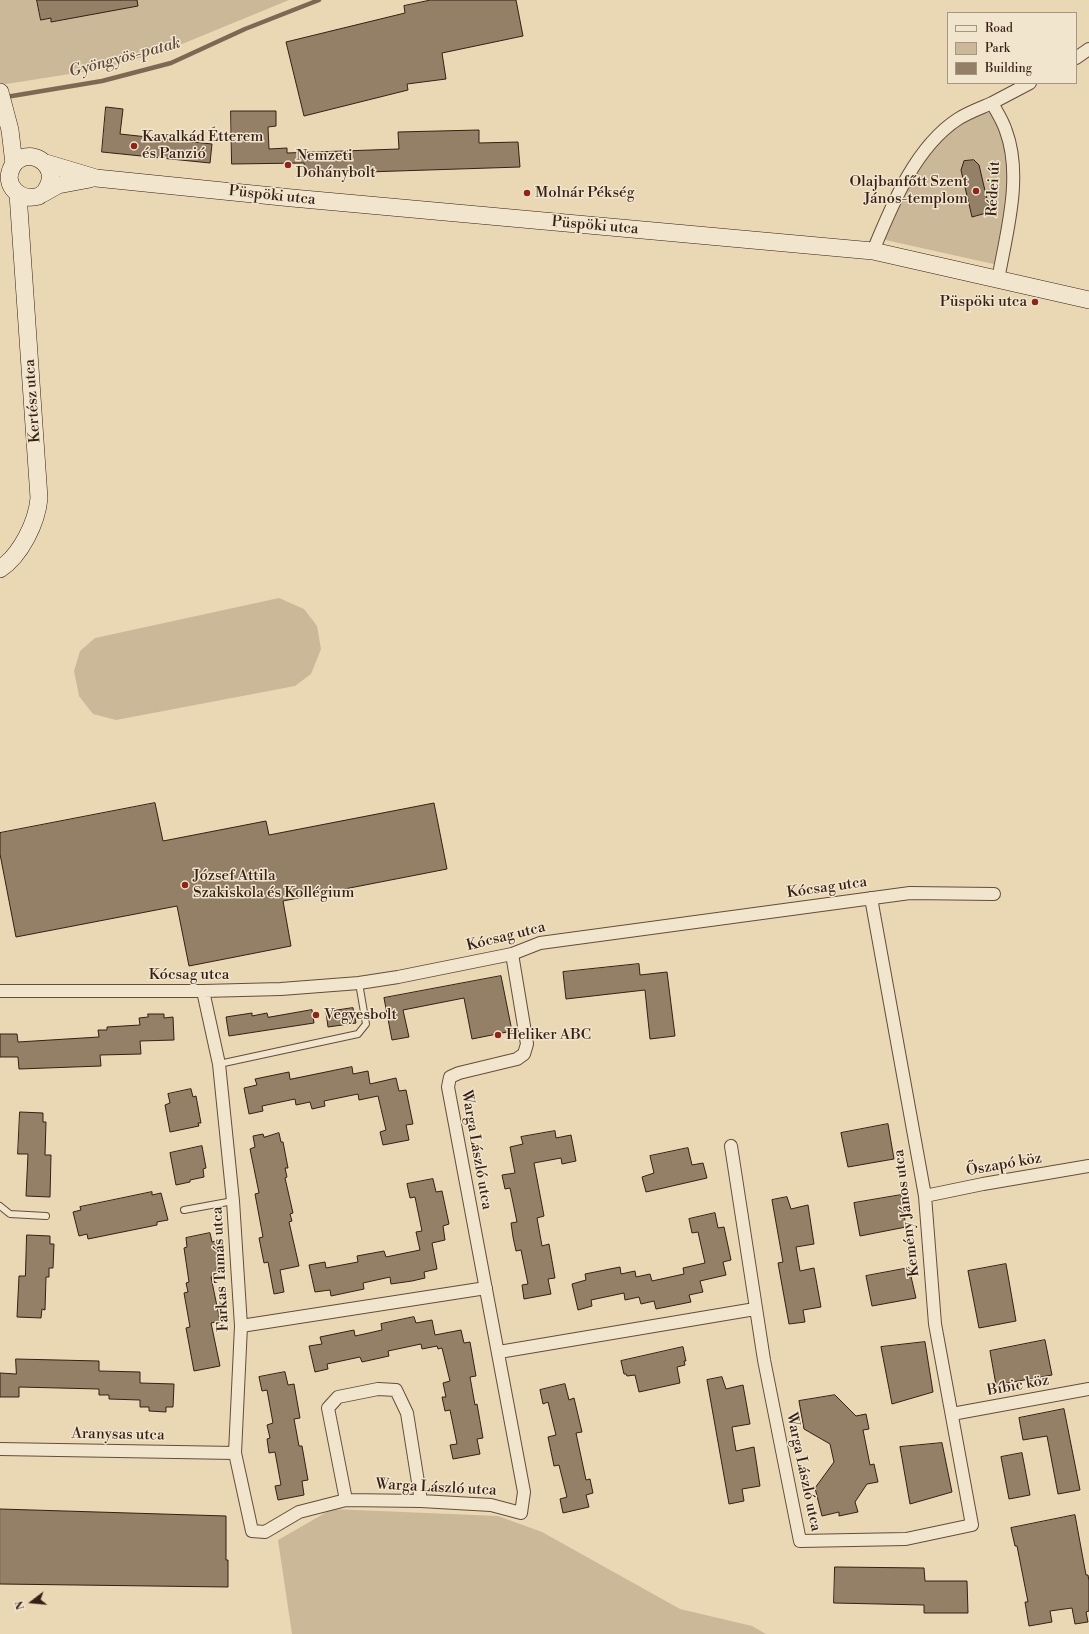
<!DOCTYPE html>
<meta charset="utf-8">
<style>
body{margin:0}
#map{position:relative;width:1089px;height:1634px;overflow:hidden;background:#ead7b4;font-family:"Libre Bodoni",serif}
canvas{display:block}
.legend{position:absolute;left:947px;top:12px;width:130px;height:72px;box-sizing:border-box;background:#f1e5ce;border:1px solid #a69684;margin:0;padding:5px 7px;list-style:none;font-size:12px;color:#361f14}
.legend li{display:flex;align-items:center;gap:8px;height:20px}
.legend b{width:20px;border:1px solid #a69684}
.north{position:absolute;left:12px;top:1582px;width:40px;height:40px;-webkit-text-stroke:3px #f1e5ce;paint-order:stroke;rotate:254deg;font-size:11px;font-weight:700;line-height:16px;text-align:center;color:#361f14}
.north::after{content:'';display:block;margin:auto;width:14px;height:18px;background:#361f14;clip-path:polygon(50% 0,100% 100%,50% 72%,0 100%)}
</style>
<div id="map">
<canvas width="1089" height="1634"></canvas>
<ul class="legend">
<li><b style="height:5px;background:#f1e5ce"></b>Road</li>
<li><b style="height:11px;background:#cbb899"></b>Park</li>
<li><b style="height:11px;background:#947f67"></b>Building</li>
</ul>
<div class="north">N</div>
</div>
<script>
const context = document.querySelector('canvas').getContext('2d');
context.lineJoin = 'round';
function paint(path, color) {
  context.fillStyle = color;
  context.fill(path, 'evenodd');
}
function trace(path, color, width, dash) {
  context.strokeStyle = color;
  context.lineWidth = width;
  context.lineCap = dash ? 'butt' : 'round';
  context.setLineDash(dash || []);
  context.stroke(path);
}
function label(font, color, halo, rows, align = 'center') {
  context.font = font + ' "Libre Bodoni",serif';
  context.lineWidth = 3;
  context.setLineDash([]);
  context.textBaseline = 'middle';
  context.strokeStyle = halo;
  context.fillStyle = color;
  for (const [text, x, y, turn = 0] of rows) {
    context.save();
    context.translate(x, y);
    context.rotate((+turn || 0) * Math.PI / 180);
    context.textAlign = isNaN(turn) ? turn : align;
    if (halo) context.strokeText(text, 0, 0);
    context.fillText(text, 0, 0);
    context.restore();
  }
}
const green = new Path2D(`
 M 0,0 L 289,0 L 170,49 L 101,69 L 0,85 Z
 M 991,107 L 1003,130 L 1011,171 L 998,265 L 881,239 L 929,147 L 960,121 Z
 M 279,598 L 304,609 L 317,626 L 321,649 L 311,674 L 295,686 L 116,720 L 93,714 L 79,696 L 74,671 L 80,651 L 95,638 Z
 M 332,1509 L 498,1516 L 542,1532 L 680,1609 L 752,1626 L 766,1634 L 292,1634 L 278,1540 Z`);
const stream = new Path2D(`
 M 6,97 L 102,81 L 171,63 L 245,29 L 319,0`);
const building = new Path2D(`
 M 37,0 L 137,0 L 138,6 L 51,22 L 51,18 L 41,20 Z
 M 431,0 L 516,0 L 523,36 L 442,53 L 446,79 L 407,84 L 408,90 L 304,116 L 286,42 L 405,13 L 404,6 Z
 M 106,107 L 123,109 L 120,134 L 212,144 L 210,163 L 102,152 Z
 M 231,111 L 276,111 L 276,126 L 268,127 L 269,149 L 287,148 L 287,153 L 399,149 L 398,132 L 479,130 L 479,143 L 518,142 L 520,167 L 305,174 L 304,163 L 232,164 Z
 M 974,160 L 979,165 L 990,212 L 972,217 L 961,170 L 964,161 Z
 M 155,803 L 163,841 L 266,821 L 269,835 L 434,803 L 447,869 L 283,901 L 291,946 L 189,966 L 177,906 L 16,937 L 0,854 L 0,833 Z
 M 639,964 L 640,975 L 667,972 L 675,1036 L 650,1039 L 645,990 L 566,999 L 563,972 Z
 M 501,976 L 512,1031 L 472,1039 L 464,998 L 403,1010 L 409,1037 L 392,1040 L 384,998 Z
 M 353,1008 L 356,1023 L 328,1027 L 326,1012 Z
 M 312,1010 L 314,1023 L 229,1036 L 226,1017 L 252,1013 L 252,1016 L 267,1013 L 268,1017 Z
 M 148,1014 L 164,1014 L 164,1018 L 173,1017 L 174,1040 L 140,1041 L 141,1054 L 100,1055 L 101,1066 L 19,1069 L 18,1057 L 0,1057 L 0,1034 L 17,1034 L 18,1042 L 99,1037 L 98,1030 L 107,1030 L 107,1027 L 140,1025 L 139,1018 L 148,1017 Z
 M 352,1067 L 353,1074 L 368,1071 L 370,1084 L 396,1078 L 399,1091 L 406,1090 L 413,1124 L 406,1125 L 409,1140 L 383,1145 L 380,1132 L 386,1130 L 378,1096 L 359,1100 L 358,1094 L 324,1101 L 325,1106 L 312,1109 L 310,1102 L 296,1105 L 295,1099 L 262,1106 L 263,1111 L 249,1114 L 244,1088 L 257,1085 L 255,1079 L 289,1072 L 290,1079 Z
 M 191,1089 L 193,1097 L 196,1096 L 201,1123 L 198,1123 L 199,1126 L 170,1132 L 165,1105 L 170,1103 L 168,1094 Z
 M 20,1112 L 43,1113 L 43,1122 L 46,1122 L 45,1155 L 51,1155 L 50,1197 L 26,1196 L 28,1154 L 18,1154 Z
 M 888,1124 L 894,1159 L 848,1167 L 841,1133 Z
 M 555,1131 L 556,1138 L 571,1135 L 576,1161 L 562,1164 L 561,1158 L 534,1163 L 544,1216 L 537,1218 L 542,1246 L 549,1244 L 555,1278 L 548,1279 L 551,1294 L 524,1299 L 522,1285 L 528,1284 L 521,1250 L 516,1251 L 513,1237 L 511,1223 L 517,1222 L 510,1188 L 505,1189 L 502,1175 L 515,1173 L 510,1147 L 523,1144 L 521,1137 Z
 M 279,1133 L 281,1142 L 283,1142 L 288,1168 L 285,1168 L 287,1177 L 285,1178 L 293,1213 L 290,1214 L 292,1221 L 289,1222 L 299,1266 L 280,1270 L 284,1292 L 274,1294 L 268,1262 L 264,1263 L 259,1238 L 263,1237 L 255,1194 L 259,1193 L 250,1149 L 255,1147 L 253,1136 L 263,1134 L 264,1137 Z
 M 202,1146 L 206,1168 L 203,1169 L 204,1177 L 190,1180 L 190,1182 L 176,1185 L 170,1153 Z
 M 688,1148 L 692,1165 L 703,1163 L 707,1178 L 646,1192 L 642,1177 L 654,1173 L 650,1156 Z
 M 433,1179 L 436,1192 L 442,1191 L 449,1224 L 443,1226 L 445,1240 L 432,1243 L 437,1269 L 424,1272 L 425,1278 L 412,1281 L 391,1284 L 390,1277 L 363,1283 L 364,1289 L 331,1296 L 330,1290 L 315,1292 L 309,1265 L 325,1262 L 326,1268 L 358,1262 L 357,1256 L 384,1251 L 386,1257 L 420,1250 L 416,1232 L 422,1231 L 415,1197 L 410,1198 L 407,1184 Z
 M 152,1192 L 152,1195 L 161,1193 L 168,1220 L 157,1222 L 157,1225 L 88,1239 L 87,1234 L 79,1236 L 73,1212 L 81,1210 L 80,1207 Z
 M 901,1195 L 906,1227 L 860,1236 L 854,1203 Z
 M 787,1197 L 791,1209 L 808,1205 L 814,1244 L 796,1247 L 800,1271 L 814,1268 L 821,1307 L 803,1310 L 805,1322 L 789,1324 L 778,1263 L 783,1262 L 772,1200 Z
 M 715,1213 L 718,1228 L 724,1227 L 731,1260 L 723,1262 L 726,1275 L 700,1281 L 703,1292 L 689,1295 L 691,1302 L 656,1309 L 654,1301 L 641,1304 L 639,1297 L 625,1300 L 624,1293 L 591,1300 L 592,1306 L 578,1310 L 572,1284 L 586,1280 L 585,1274 L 620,1267 L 621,1274 L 635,1271 L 636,1277 L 650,1274 L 652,1281 L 684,1274 L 683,1268 L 705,1263 L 698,1232 L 692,1233 L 689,1219 Z
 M 210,1233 L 212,1242 L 216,1241 L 221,1267 L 216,1268 L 218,1276 L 211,1277 L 220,1321 L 211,1323 L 220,1366 L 194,1371 L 186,1328 L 190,1327 L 184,1293 L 188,1292 L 186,1283 L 189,1282 L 184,1248 L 187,1247 L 186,1238 Z
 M 27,1235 L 50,1236 L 50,1244 L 54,1244 L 53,1268 L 49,1268 L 49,1277 L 46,1277 L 45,1310 L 42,1309 L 41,1318 L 17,1317 L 19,1276 L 25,1276 Z
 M 1006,1264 L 1016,1321 L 979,1328 L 968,1271 Z
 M 909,1268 L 916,1298 L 872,1306 L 866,1276 Z
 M 414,1317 L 416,1323 L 432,1320 L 435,1335 L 461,1330 L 464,1343 L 470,1342 L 476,1376 L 470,1377 L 475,1405 L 477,1404 L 483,1438 L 477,1439 L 480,1454 L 453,1459 L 450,1445 L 457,1444 L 450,1410 L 445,1411 L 442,1397 L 446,1397 L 443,1383 L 450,1381 L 442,1348 L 438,1349 L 437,1346 L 422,1349 L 421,1344 L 388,1351 L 389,1356 L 362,1362 L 360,1357 L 327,1364 L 328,1369 L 315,1372 L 309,1346 L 322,1344 L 320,1337 L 354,1330 L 355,1336 L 369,1333 L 382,1330 L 381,1324 Z
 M 1045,1340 L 1052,1375 L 996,1385 L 990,1351 Z
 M 925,1342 L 933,1392 L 892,1404 L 881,1347 Z
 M 683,1347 L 686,1361 L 684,1361 L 685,1365 L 677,1367 L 680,1383 L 639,1392 L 635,1375 L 627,1376 L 626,1374 L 624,1374 L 621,1361 Z
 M 16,1359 L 99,1361 L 99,1371 L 140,1372 L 140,1383 L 174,1384 L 173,1407 L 166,1407 L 166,1412 L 149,1411 L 149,1407 L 140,1407 L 140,1400 L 109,1399 L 109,1395 L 99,1395 L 99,1389 L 19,1387 L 19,1397 L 0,1397 L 0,1373 L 16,1374 Z
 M 285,1372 L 288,1385 L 294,1384 L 300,1418 L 294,1419 L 299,1446 L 302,1446 L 308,1480 L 302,1481 L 304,1495 L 278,1500 L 275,1486 L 281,1485 L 275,1452 L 269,1453 L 267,1439 L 270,1438 L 267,1425 L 273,1423 L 267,1390 L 262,1391 L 259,1377 Z
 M 722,1377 L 726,1389 L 743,1385 L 750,1424 L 732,1427 L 736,1451 L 754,1447 L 760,1486 L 742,1489 L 744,1501 L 729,1504 L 707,1380 Z
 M 565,1384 L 569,1400 L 574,1398 L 582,1432 L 576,1433 L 586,1480 L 590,1479 L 593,1493 L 586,1495 L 589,1507 L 563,1513 L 560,1499 L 567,1497 L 559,1465 L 554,1466 L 548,1437 L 556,1435 L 548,1402 L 543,1404 L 540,1390 Z
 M 835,1395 L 856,1416 L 866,1414 L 869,1429 L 863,1430 L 870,1465 L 874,1464 L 878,1482 L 867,1484 L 855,1502 L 858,1512 L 839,1516 L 839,1512 L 822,1516 L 815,1488 L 834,1462 L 830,1444 L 804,1429 L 799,1401 Z
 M 1064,1409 L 1080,1490 L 1058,1494 L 1047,1436 L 1023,1440 L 1019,1418 Z
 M 942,1443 L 952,1492 L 910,1504 L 900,1447 Z
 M 1022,1453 L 1030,1495 L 1009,1499 L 1001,1457 Z
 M 0,1509 L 226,1516 L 226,1560 L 228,1560 L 228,1587 L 0,1584 Z
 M 1075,1515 L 1086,1575 L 1088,1575 L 1089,1581 L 1089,1611 L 1086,1612 L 1088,1622 L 1075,1624 L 1072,1608 L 1050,1611 L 1052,1622 L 1029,1626 L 1025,1602 L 1028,1602 L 1017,1546 L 1015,1546 L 1011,1528 Z
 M 835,1567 L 924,1568 L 925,1581 L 967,1581 L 968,1613 L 924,1613 L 924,1605 L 834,1603 Z`);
const lane = new Path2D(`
 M 219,1064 L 358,1034 L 366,1024 L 359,983
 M 0,1206 L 10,1214 L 46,1216
 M 184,1210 L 233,1201`);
const street = new Path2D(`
 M 1076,58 L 1089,49
 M 873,251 C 892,205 915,147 958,119 C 969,112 981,108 992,103
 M 998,280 C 1006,234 1023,177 1006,131 C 1003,121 997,112 992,103 L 1030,83
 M 0,991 L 203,991 L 281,989 L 359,983 L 398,977 L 512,954 L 540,943 L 910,893 L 994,894
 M 203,991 L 219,1064 L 233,1201 L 241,1326 L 235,1453 L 252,1531 L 265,1532 L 299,1512 L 346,1500 L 421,1501 L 491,1505 L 521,1513 L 524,1492 L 448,1087 L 450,1077 L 459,1073 L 517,1059 L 524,1054 L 527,1044 L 512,954
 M 731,1146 L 764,1360 L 800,1541 L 906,1539 L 972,1525 L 935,1324 L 925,1196 L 871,898
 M 925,1196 L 983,1184 L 1089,1166
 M 241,1326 L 486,1288
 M 499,1352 L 755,1309
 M 952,1414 L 1089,1389
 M 0,1449 L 235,1453
 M 346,1500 L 328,1408 L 338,1397 L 378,1389 L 396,1390 L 407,1413 L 421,1501`);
const secondary = new Path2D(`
 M 0,92 L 10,130 L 14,164
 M 46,163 L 96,178 L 292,198 L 873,251 L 1089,300
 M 42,194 L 58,185 L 90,179
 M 39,196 C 21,202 2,186 12,167 C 25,143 63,164 46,190
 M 0,569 C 21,555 37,522 39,498 L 18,194`);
const markers = [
 [134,146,4,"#8f2418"],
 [288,165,4,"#8f2418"],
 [976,191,4,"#8f2418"],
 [527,193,4,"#8f2418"],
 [1035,302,4,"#8f2418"],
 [185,885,4,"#8f2418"],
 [316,1015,4,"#8f2418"],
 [498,1035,4,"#8f2418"]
];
const poiNames = [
 ["Kavalkád Étterem",142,137],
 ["és Panzió",142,154],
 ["Nemzeti",296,156],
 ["Dohánybolt",296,173],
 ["Olajbanfőtt Szent",968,182,"right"],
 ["János-templom",968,199,"right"],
 ["Molnár Pékség",535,193],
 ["Püspöki utca",1027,302,"right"],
 ["József Attila",193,876],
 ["Szakiskola és Kollégium",193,893],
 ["Vegyesbolt",324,1015],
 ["Heliker ABC",506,1035]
];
const streetNames = [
 ["Rédei út",994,189,-87],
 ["Püspöki utca",272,196,6],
 ["Püspöki utca",595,226,5],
 ["Kertész utca",33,401,-94],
 ["Kócsag utca",827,888,-8],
 ["Kócsag utca",506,937,-14],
 ["Kócsag utca",189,975],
 ["Warga László utca",476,1150,80],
 ["Őszapó köz",1004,1165,-10],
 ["Kemény János utca",907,1213,-97],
 ["Farkas Tamás utca",221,1269,-93],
 ["Bíbic köz",1018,1386,-10],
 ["Aranysas utca",118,1435,1],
 ["Warga László utca",803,1472,78],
 ["Warga László utca",436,1488,3]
];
const waterNames = [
 ["Gyöngyös-patak",125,58,-15]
];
paint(green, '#cbb899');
trace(stream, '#7d6854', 4.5);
paint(building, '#947f67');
trace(building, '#361f14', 1);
trace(lane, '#634d3c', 8);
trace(street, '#634d3c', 14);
trace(secondary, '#361f14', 18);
trace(lane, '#f1e5ce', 6);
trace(street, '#f1e5ce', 12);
trace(secondary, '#f1e5ce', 17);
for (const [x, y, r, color] of markers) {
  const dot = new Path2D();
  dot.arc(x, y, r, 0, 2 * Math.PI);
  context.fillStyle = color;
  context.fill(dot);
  trace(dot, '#f1e5ce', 1.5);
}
label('15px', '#361f14', '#f1e5ce', poiNames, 'left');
label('15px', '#361f14', '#f1e5ce', streetNames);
label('italic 16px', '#604939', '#f1e5ce', waterNames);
</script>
